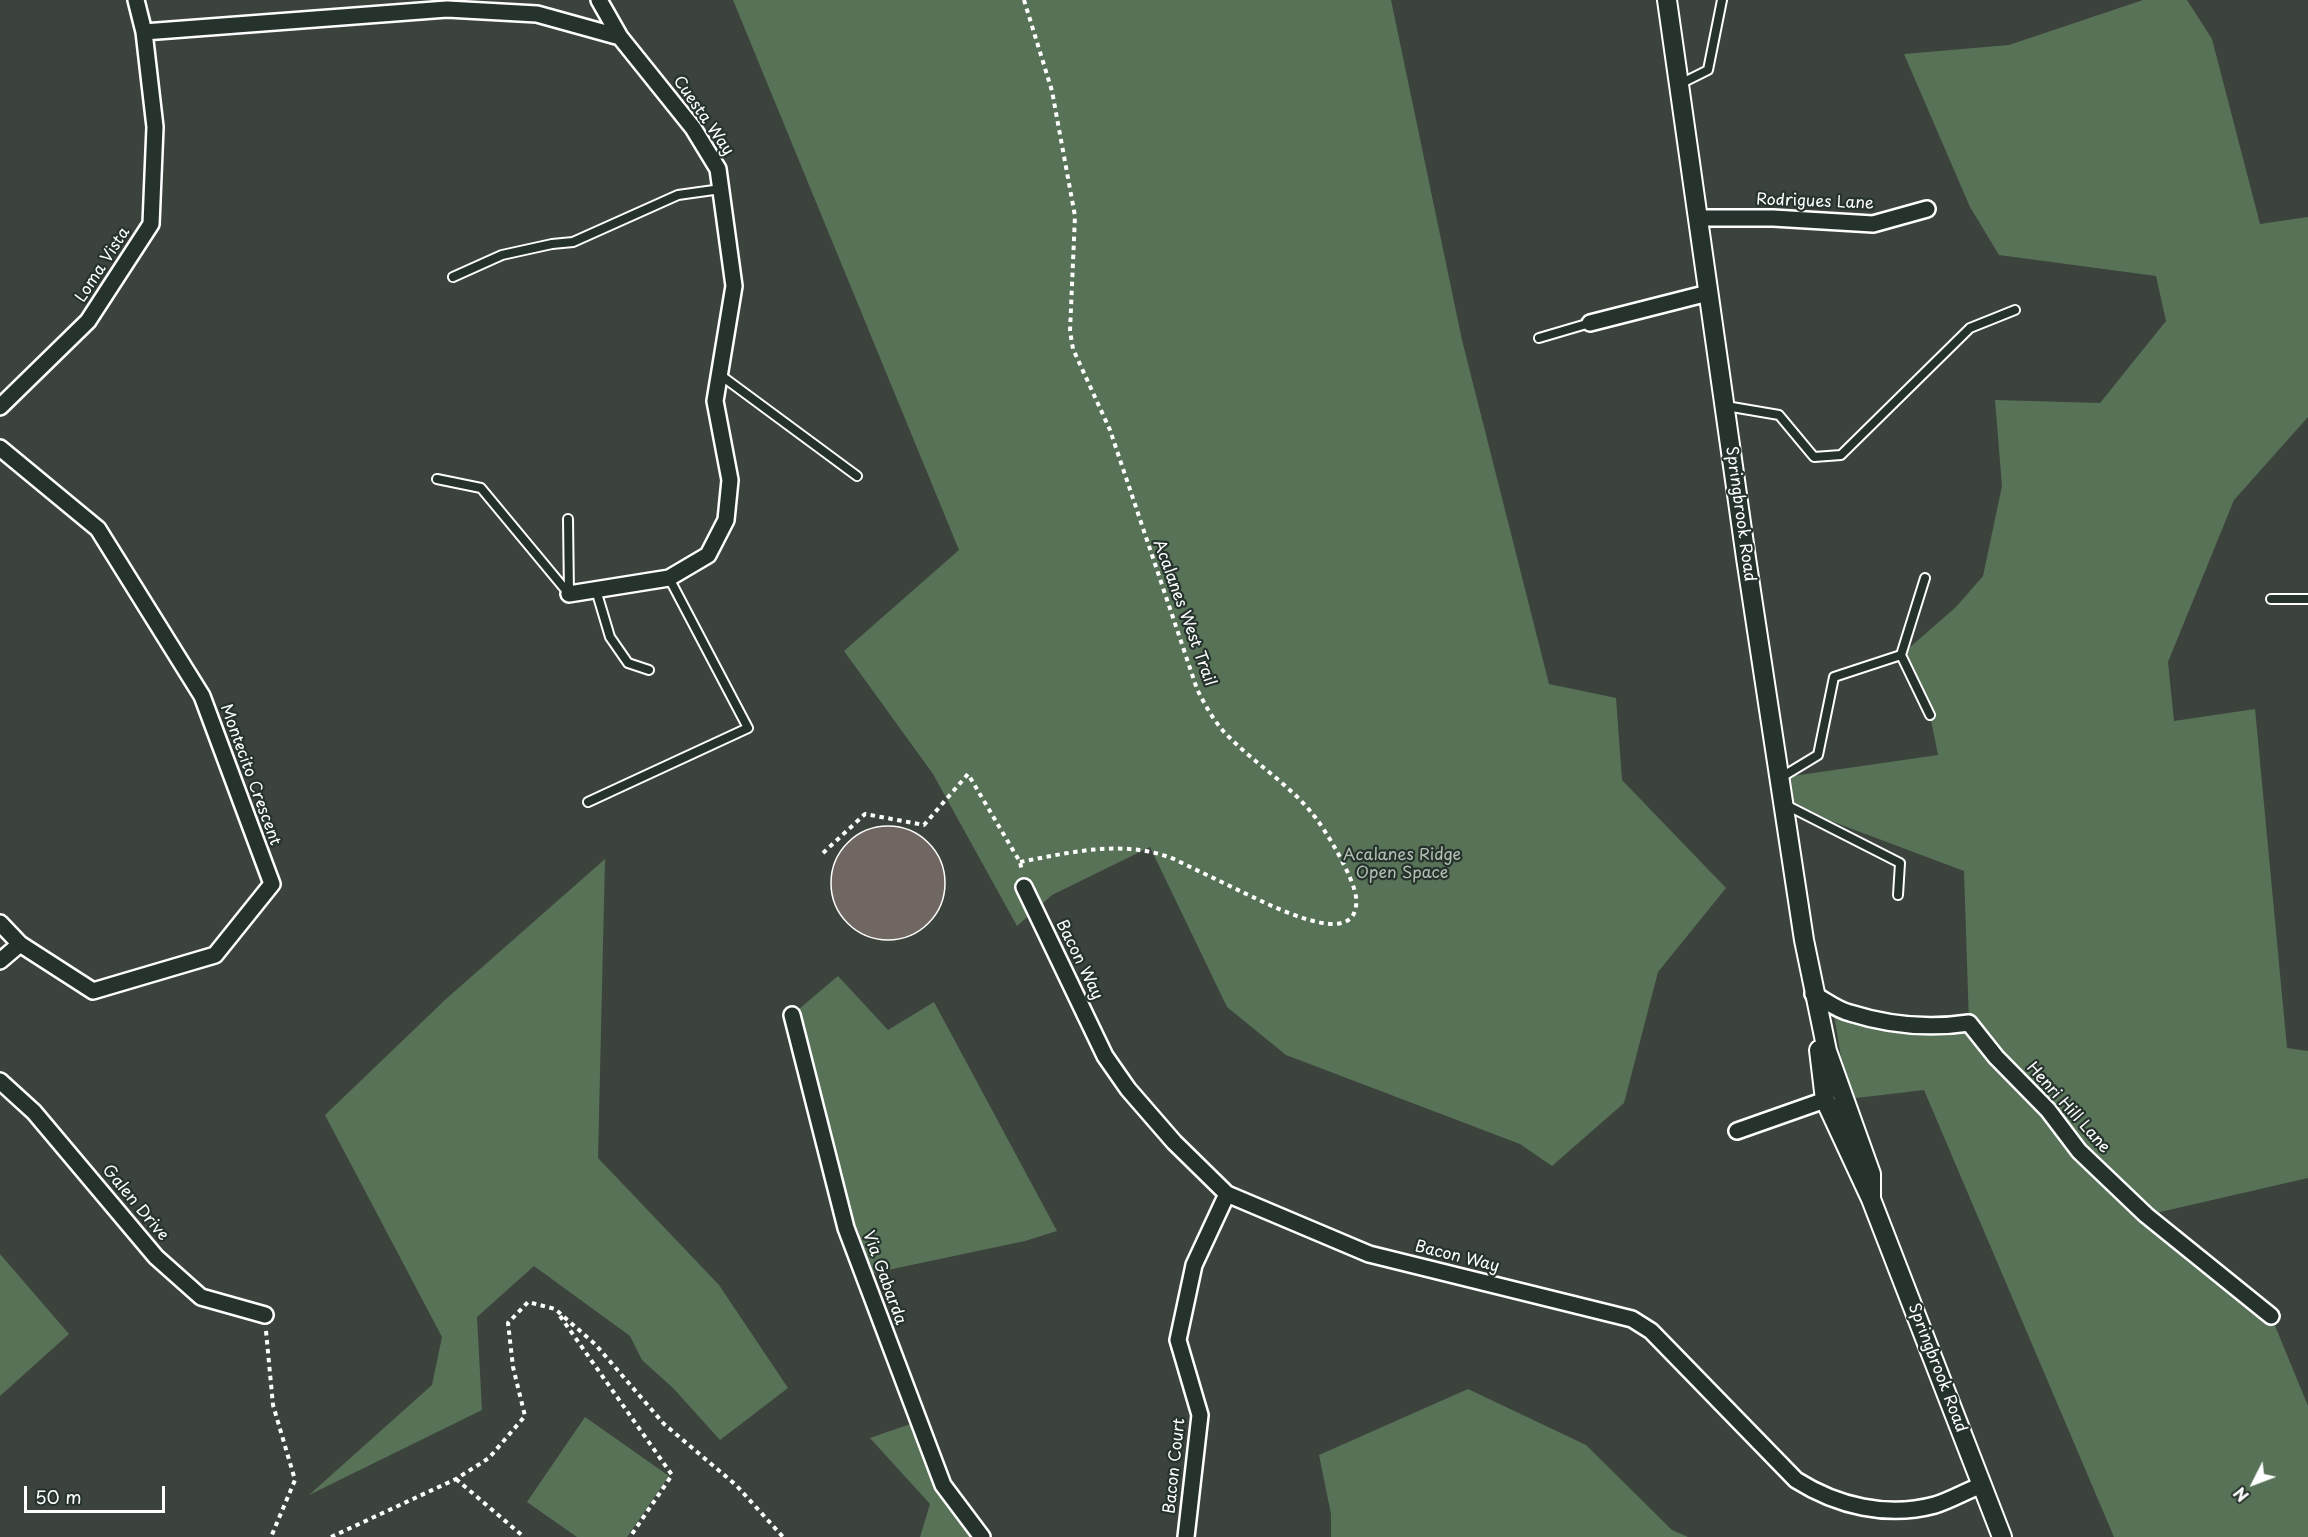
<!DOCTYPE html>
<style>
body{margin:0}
#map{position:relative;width:2308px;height:1537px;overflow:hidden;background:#3c433d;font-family:"Playpen Sans",sans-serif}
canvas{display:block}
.north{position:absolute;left:2224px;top:1453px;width:60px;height:60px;-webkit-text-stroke:4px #26332d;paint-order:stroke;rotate:228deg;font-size:16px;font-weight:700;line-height:24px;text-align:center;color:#fff}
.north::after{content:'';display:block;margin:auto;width:21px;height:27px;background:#fff;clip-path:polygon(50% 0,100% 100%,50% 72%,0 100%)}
.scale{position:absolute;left:24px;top:1486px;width:141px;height:27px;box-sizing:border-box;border:3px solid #fff;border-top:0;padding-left:8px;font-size:18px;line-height:21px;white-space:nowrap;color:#fff;-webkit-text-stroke:4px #26332d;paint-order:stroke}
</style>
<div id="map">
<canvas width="2308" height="1537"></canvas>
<div class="north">N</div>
<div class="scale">50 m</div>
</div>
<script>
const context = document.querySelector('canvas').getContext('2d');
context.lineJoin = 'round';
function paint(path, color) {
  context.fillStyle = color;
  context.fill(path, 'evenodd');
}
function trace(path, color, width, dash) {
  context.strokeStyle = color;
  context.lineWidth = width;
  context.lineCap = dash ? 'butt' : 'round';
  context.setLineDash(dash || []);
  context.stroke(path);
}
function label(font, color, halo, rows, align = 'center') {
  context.font = font + ' "Playpen Sans",sans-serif';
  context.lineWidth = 4.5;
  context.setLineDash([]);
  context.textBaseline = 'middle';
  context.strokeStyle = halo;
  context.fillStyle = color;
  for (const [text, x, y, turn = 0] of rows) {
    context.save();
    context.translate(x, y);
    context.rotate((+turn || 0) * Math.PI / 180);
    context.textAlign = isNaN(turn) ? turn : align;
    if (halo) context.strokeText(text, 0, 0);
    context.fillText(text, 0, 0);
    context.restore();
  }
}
const green = new Path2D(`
 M 733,0 L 1391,0 L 1462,340 L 1549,684 L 1616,698 L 1622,780 L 1726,888 L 1658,972 L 1624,1103 L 1552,1166 L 1520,1144 L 1286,1055 L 1227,1007 L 1150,847 L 1052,895 L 1017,926 L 933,774 L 844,651 L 959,550 Z
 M 2143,0 L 2187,0 L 2212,39 L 2260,224 L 2308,217 L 2308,417 L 2234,500 L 2168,662 L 2174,721 L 2255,709 L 2287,1048 L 2308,1051 L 2308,1178 L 2147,1215 L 2271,1316 L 2308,1406 L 2308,1537 L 2114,1537 L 1924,1090 L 1848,1099 L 1833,1009 L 1848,1013 L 1969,1023 L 1964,871 L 1783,803 L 1779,778 L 1938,755 L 1930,715 L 1901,655 L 1956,607 L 1983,576 L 2002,486 L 1995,400 L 2100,403 L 2166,321 L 2156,276 L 1999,255 L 1970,207 L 1904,54 L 2009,45 Z
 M 605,859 L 598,1158 L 719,1285 L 788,1388 L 720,1440 L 673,1388 L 642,1360 L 630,1336 L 534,1266 L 477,1317 L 482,1410 L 309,1495 L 432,1385 L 442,1337 L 325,1115 L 446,999 Z
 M 838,976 L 888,1030 L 934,1002 L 1057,1231 L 1025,1241 L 864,1275 L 792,1015 Z
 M 0,1254 L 69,1334 L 0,1396 Z
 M 1468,1389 L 1586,1445 L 1672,1530 L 1688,1537 L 1331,1537 L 1331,1514 L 1319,1455 Z
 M 585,1417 L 669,1476 L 627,1537 L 577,1537 L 527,1502 Z
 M 919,1421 L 943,1485 L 982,1537 L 920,1537 L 930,1504 L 870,1438 Z`);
const building = new Path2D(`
 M831 883a57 57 0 1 1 114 0a57 57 0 1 1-114 0Z`);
const path = new Path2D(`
 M 823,853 L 865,814 L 924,825 L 968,774 L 1020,862 L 1022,871
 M 1020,862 C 1072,852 1124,839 1174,859 C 1196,870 1218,880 1240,891 C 1263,901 1362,956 1356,897 C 1354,878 1325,828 1311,812 C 1288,784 1256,764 1230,738 C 1216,725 1206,707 1197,689 L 1110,430 L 1073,349 L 1070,331 L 1075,216 L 1052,91 L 1024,0
 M 560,1316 L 672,1475 L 630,1537
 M 266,1331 L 273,1405 L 295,1480 L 271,1537
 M 456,1479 L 524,1537
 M 331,1537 L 456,1479 L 489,1458 L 525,1416 L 513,1367 L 508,1323 L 528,1302 L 555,1309 L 595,1344 L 664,1424 L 736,1485 L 783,1537`);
const service = new Path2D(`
 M 1680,84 L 1708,70 L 1722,0
 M 453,277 L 502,255 L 552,244 L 573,242 L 678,195 L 721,189
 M 1539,338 L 1590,323
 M 719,374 L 857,476
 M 1726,406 L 1779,415 L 1814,457 L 1841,455 L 1970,328 L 2015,310
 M 437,479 L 481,488 L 569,594
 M 568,519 L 569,594
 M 596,590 L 610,637 L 628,663 L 649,670
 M 2271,599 L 2308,599
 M 1901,655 L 1930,715
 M 1780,778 L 1818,755 L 1834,677 L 1901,655 L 1925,578
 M 588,802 L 748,728 L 669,578
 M 1786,805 L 1900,863 L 1898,895`);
const minor = new Path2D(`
 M 599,0 L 620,37
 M 144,32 L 447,9 L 537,14 L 620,37 L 693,128 L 718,169 L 734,286 L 715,401 L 730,480 L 726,520 L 708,555 L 669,578 L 569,594
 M 1699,218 L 1773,218 L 1873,224 L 1927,209
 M 1590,323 L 1708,293
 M 0,407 L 88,321 L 151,224 L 155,127 L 144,32 L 136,0
 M 0,448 L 98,529 L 202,696 L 272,884 L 215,955 L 93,991 L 20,944 L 0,923
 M 1024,887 L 1105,1056 L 1128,1089 L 1174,1142 L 1227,1194 L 1369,1254 L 1632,1319 L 1651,1331 L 1796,1480 C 1837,1506 1887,1518 1935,1505 C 1951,1500 1966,1491 1982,1485
 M 0,961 L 20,944
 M 1813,994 C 1825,1000 1837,1010 1850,1013 C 1888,1025 1929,1029 1969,1023 L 1996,1057 L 2048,1110 L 2079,1151 L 2146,1215 L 2271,1316
 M 792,1015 L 846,1228 L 943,1485 L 982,1537
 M 0,1081 L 34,1112 L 156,1257 L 201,1297 L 265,1315
 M 1737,1131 L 1825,1100
 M 1186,1537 L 1200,1415 L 1178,1340 L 1194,1265 L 1227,1194`);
const tertiary = new Path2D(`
 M 1667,0 L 1746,558 L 1804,940 L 1827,1051 L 1871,1174 L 1871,1199
 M 1819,1050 L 1825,1100 L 1871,1199 L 2002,1537`);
const streetNames = [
 ["Cuesta Way",703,116,55],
 ["Rodrigues Lane",1815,202,2],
 ["Loma Vista",103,265,-57],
 ["Springbrook Road",1740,514,82],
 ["Acalanes West Trail",1184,613,70],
 ["Montecito Crescent",250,775,70],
 ["Bacon Way",1079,960,64],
 ["Henri Hill Lane",2068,1108,48],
 ["Galen Drive",135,1203,50],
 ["Bacon Way",1457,1257,14],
 ["Via Gabarda",884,1278,70],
 ["Springbrook Road",1937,1368,69],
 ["Bacon Court",1175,1466,-84]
];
const parkNames = [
 ["Acalanes Ridge",1402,856],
 ["Open Space",1402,874]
];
paint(green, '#587258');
paint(building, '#706762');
trace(building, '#fff', 1.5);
trace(service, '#fff', 12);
trace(minor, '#fff', 20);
trace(tertiary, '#fff', 22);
trace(path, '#fff', 4, [4.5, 4.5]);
trace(service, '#26332d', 8);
trace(minor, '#26332d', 15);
trace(tertiary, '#26332d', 18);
label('16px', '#fff', '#26332d', streetNames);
label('16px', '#b4c0b4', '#26332d', parkNames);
</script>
